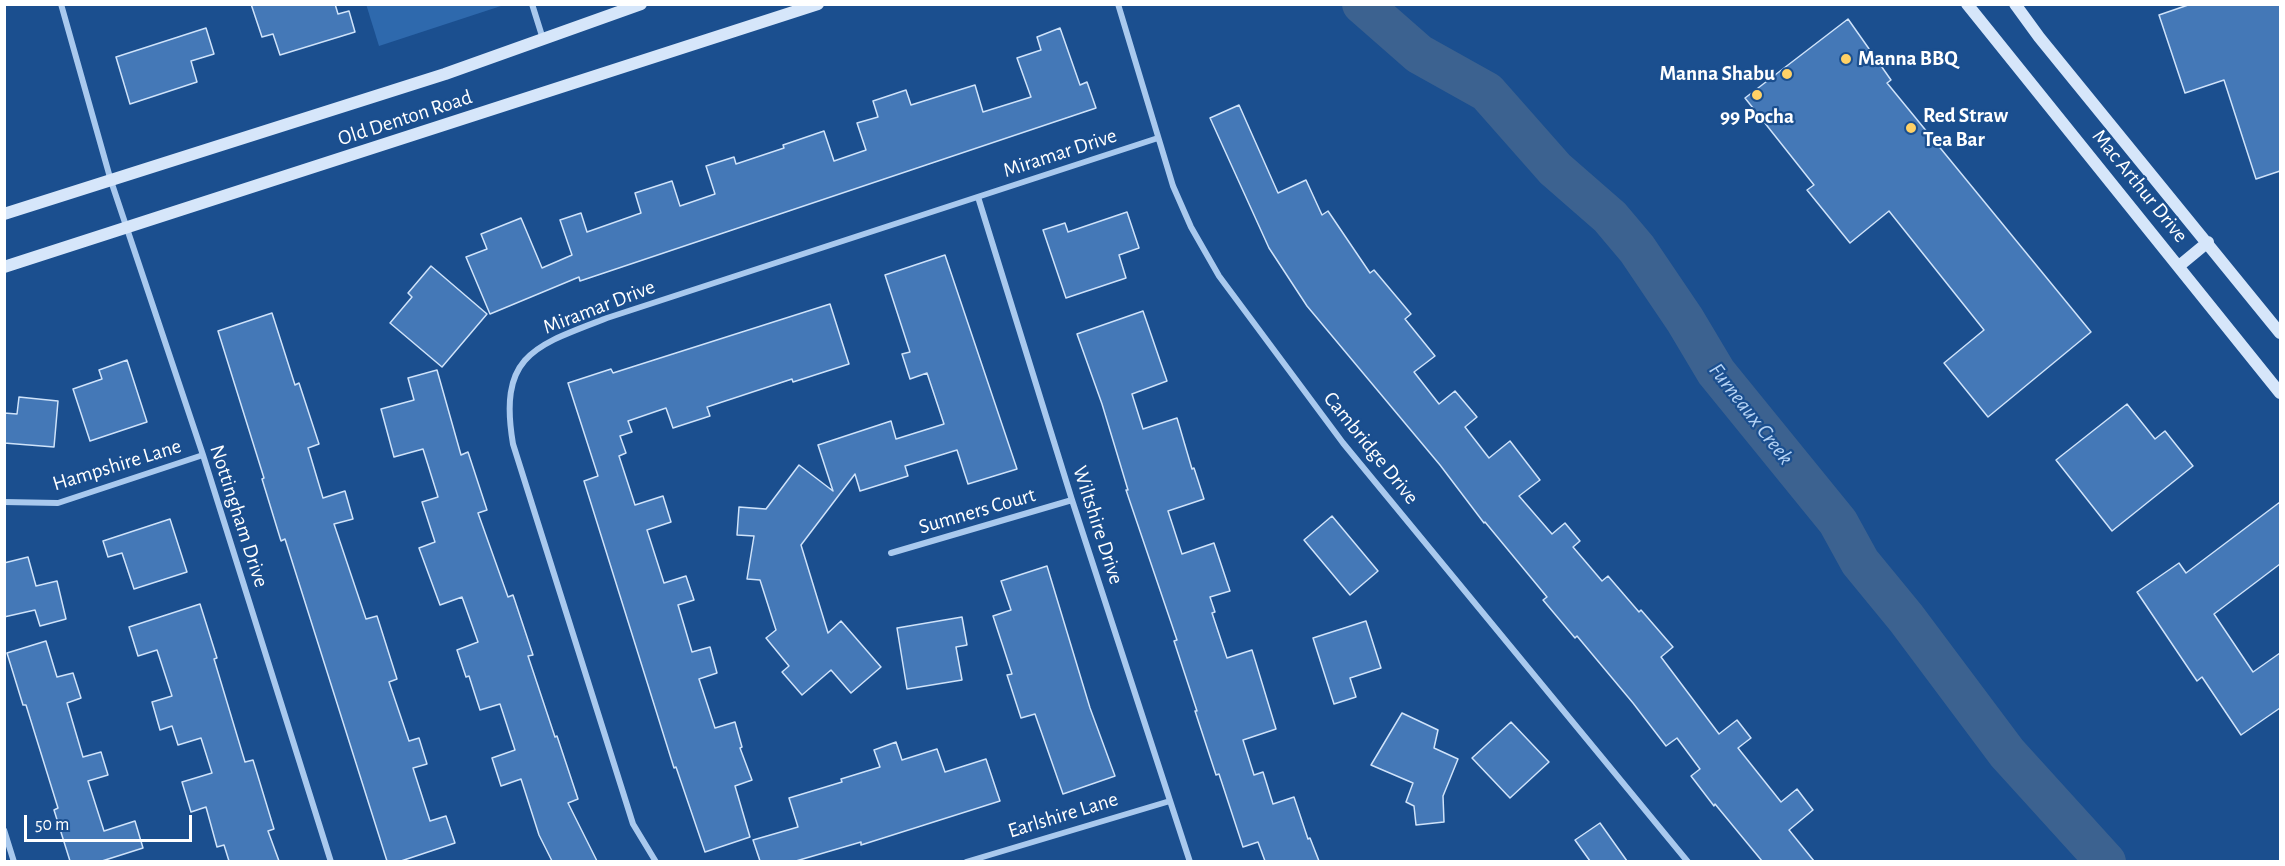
<!DOCTYPE html>
<style>
body{margin:0}
#map{position:relative;width:2285px;height:866px;overflow:hidden;background:#1b4f8f;font-family:"Alegreya Sans",sans-serif}
canvas{display:block}
.frame{position:absolute;inset:0;border:6px solid #fff;pointer-events:none}
.scale{position:absolute;left:24px;top:815px;width:168px;height:27px;box-sizing:border-box;border:3px solid #fff;border-top:0;padding-left:8px;font-size:18px;line-height:21px;white-space:nowrap;color:#fff;-webkit-text-stroke:4px #1b4f8f;paint-order:stroke}
</style>
<div id="map">
<canvas width="2285" height="866"></canvas>
<div class="frame"></div>
<div class="scale">50 m</div>
</div>
<script>
const context = document.querySelector('canvas').getContext('2d');
context.lineJoin = 'round';
function paint(path, color) {
  context.fillStyle = color;
  context.fill(path, 'evenodd');
}
function trace(path, color, width, dash) {
  context.strokeStyle = color;
  context.lineWidth = width;
  context.lineCap = dash ? 'butt' : 'round';
  context.setLineDash(dash || []);
  context.stroke(path);
}
function label(font, color, halo, rows, align = 'center') {
  context.font = font + ' "Alegreya Sans",sans-serif';
  context.lineWidth = 4.5;
  context.setLineDash([]);
  context.textBaseline = 'middle';
  context.strokeStyle = halo;
  context.fillStyle = color;
  for (const [text, x, y, turn = 0] of rows) {
    context.save();
    context.translate(x, y);
    context.rotate((+turn || 0) * Math.PI / 180);
    context.textAlign = isNaN(turn) ? turn : align;
    if (halo) context.strokeText(text, 0, 0);
    context.fillText(text, 0, 0);
    context.restore();
  }
}
const green = new Path2D(`
 M 366,4 L 504,4 L 504,5 L 379,46 Z`);
const river = new Path2D(`
 M 1362,4 L 1419,54 L 1487,92 L 1555,169 L 1610,217 L 1637,249 L 1685,320 L 1716,372 L 1838,522 L 1860,562 L 1906,618 L 2007,753 L 2106,862`);
const building = new Path2D(`
 M 251,4 L 335,4 L 338,14 L 349,11 L 355,32 L 280,55 L 273,34 L 262,37 Z
 M 2191,4 L 2280,4 L 2280,171 L 2256,179 L 2224,80 L 2185,93 L 2159,15 Z
 M 1848,19 L 1891,80 L 1887,83 L 2091,332 L 1988,417 L 1944,363 L 1984,330 L 1889,211 L 1850,243 L 1807,190 L 1814,185 L 1745,98 Z
 M 206,28 L 214,54 L 191,61 L 197,82 L 130,104 L 116,57 Z
 M 1060,28 L 1080,85 L 1087,82 L 1096,108 L 580,281 L 579,277 L 490,314 L 466,257 L 487,249 L 481,234 L 521,218 L 542,268 L 572,255 L 560,220 L 581,213 L 587,232 L 641,213 L 635,193 L 672,181 L 680,206 L 715,194 L 706,166 L 734,157 L 736,164 L 784,148 L 783,145 L 824,131 L 834,161 L 866,150 L 857,123 L 878,117 L 873,101 L 906,90 L 911,105 L 975,85 L 983,112 L 1031,97 L 1017,58 L 1041,50 L 1037,37 Z
 M 1239,105 L 1278,193 L 1306,180 L 1322,215 L 1328,211 L 1370,273 L 1374,270 L 1411,314 L 1405,319 L 1435,356 L 1414,372 L 1439,404 L 1455,391 L 1477,417 L 1465,427 L 1489,458 L 1510,441 L 1540,480 L 1519,496 L 1552,534 L 1565,523 L 1580,541 L 1573,547 L 1602,581 L 1608,576 L 1639,612 L 1641,610 L 1673,647 L 1661,657 L 1719,734 L 1737,720 L 1751,738 L 1738,748 L 1781,802 L 1797,789 L 1813,810 L 1789,830 L 1814,861 L 1762,861 L 1715,804 L 1714,806 L 1691,776 L 1700,769 L 1677,738 L 1666,746 L 1633,703 L 1577,636 L 1575,638 L 1543,600 L 1547,597 L 1485,522 L 1484,523 L 1440,465 L 1307,306 L 1269,248 L 1210,118 Z
 M 1127,212 L 1139,248 L 1119,255 L 1126,278 L 1066,298 L 1043,230 L 1065,223 L 1068,232 Z
 M 945,255 L 1017,469 L 968,484 L 957,450 L 905,466 L 908,476 L 860,491 L 855,474 L 801,545 L 828,633 L 841,621 L 881,667 L 851,693 L 831,670 L 802,695 L 782,672 L 789,666 L 766,638 L 776,630 L 760,580 L 747,579 L 754,536 L 737,535 L 739,507 L 766,509 L 799,465 L 833,491 L 818,445 L 891,421 L 896,439 L 944,424 L 927,373 L 910,379 L 902,354 L 910,352 L 885,275 Z
 M 431,266 L 487,314 L 442,367 L 390,323 L 412,297 L 408,293 Z
 M 830,304 L 849,364 L 793,382 L 792,379 L 707,407 L 710,416 L 673,428 L 666,408 L 628,421 L 632,432 L 620,436 L 626,453 L 619,456 L 635,505 L 663,496 L 671,522 L 647,530 L 664,583 L 686,576 L 694,600 L 678,605 L 692,652 L 710,647 L 717,673 L 699,679 L 715,728 L 735,722 L 742,747 L 740,748 L 752,780 L 735,786 L 750,837 L 705,852 L 676,767 L 674,768 L 584,481 L 598,476 L 568,383 L 611,369 L 613,373 Z
 M 1143,311 L 1167,381 L 1132,394 L 1143,429 L 1177,418 L 1192,469 L 1194,468 L 1204,499 L 1168,511 L 1182,554 L 1214,543 L 1230,591 L 1210,597 L 1215,612 L 1212,613 L 1227,658 L 1252,650 L 1276,729 L 1243,740 L 1254,775 L 1263,772 L 1273,804 L 1294,797 L 1308,839 L 1310,838 L 1319,861 L 1265,861 L 1258,842 L 1243,847 L 1219,774 L 1216,775 L 1195,711 L 1197,711 L 1174,641 L 1177,640 L 1126,490 L 1128,490 L 1102,404 L 1077,334 Z
 M 272,313 L 295,385 L 299,383 L 319,444 L 308,448 L 323,498 L 345,491 L 353,519 L 334,524 L 366,619 L 377,616 L 397,679 L 389,682 L 409,741 L 419,738 L 427,764 L 413,768 L 430,821 L 446,816 L 455,843 L 401,861 L 387,861 L 285,539 L 281,541 L 262,479 L 264,478 L 218,331 Z
 M 127,360 L 147,422 L 90,441 L 73,389 L 102,379 L 99,370 Z
 M 437,370 L 461,455 L 468,452 L 487,510 L 478,513 L 508,597 L 513,595 L 533,655 L 528,656 L 555,737 L 557,736 L 578,799 L 568,803 L 597,861 L 552,861 L 539,835 L 521,779 L 501,786 L 492,758 L 515,750 L 500,704 L 480,710 L 469,676 L 466,677 L 457,650 L 478,642 L 462,597 L 440,605 L 419,548 L 435,542 L 422,502 L 438,497 L 423,449 L 394,457 L 381,409 L 414,400 L 408,378 Z
 M 19,397 L 58,401 L 54,447 L 4,443 L 4,413 L 17,414 Z
 M 2127,404 L 2155,439 L 2165,431 L 2193,466 L 2112,531 L 2056,460 Z
 M 2280,502 L 2280,564 L 2214,614 L 2253,672 L 2280,653 L 2280,708 L 2241,735 L 2202,677 L 2197,681 L 2137,592 L 2179,563 L 2186,573 Z
 M 1332,516 L 1378,571 L 1350,595 L 1304,540 Z
 M 170,519 L 187,572 L 134,589 L 122,553 L 108,557 L 103,541 Z
 M 28,557 L 36,586 L 57,581 L 66,619 L 40,626 L 35,610 L 4,617 L 4,563 Z
 M 1047,566 L 1090,708 L 1115,776 L 1063,794 L 1035,714 L 1021,718 L 1007,675 L 1012,674 L 993,616 L 1011,610 L 1001,581 Z
 M 200,604 L 217,658 L 214,659 L 245,762 L 253,760 L 274,829 L 268,831 L 279,861 L 229,861 L 224,845 L 217,847 L 206,807 L 191,812 L 182,782 L 212,773 L 201,738 L 178,745 L 172,726 L 160,730 L 152,702 L 172,696 L 157,650 L 138,656 L 129,627 Z
 M 962,617 L 967,645 L 956,647 L 962,680 L 907,689 L 897,628 Z
 M 1366,621 L 1381,668 L 1350,678 L 1356,697 L 1334,704 L 1313,638 Z
 M 46,641 L 57,677 L 73,673 L 81,698 L 67,703 L 83,757 L 101,752 L 108,775 L 88,781 L 104,831 L 135,821 L 143,848 L 102,861 L 70,861 L 54,810 L 58,808 L 26,705 L 23,705 L 7,653 Z
 M 1402,713 L 1438,730 L 1434,748 L 1458,759 L 1443,796 L 1444,822 L 1416,825 L 1414,806 L 1406,802 L 1413,783 L 1371,765 Z
 M 1511,722 L 1549,762 L 1510,798 L 1472,758 Z
 M 896,742 L 902,760 L 937,749 L 945,772 L 986,759 L 1000,801 L 861,845 L 861,842 L 796,861 L 760,861 L 753,840 L 798,827 L 789,798 L 842,782 L 841,779 L 880,767 L 874,750 Z
 M 1600,823 L 1627,861 L 1590,861 L 1575,840 Z`);
const street = new Path2D(`
 M 61,4 L 111,181 L 203,455 L 331,862
 M 532,4 L 543,39
 M 1118,4 L 1173,186 L 1191,227 L 1219,276 L 1343,443 L 1688,862
 M 978,197 L 1072,500 L 1190,862
 M 4,502 L 58,503 L 203,455
 M 891,553 L 1072,500
 M 4,830 L 14,862
 M 656,862 L 633,824 L 513,444 C 498,355 534,346 607,318 L 1158,138
 M 966,862 L 1170,801`);
const secondary = new Path2D(`
 M 1967,4 L 2280,393
 M 2015,4 L 2039,37 L 2280,333
 M 4,214 L 445,74 L 641,4
 M 2179,266 L 2208,242
 M 4,267 L 818,4`);
const markers = [
 [1846,59,6,"#ffd166"],
 [1787,74,6,"#ffd166"],
 [1757,95,6,"#ffd166"],
 [1911,128,6,"#ffd166"]
];
const poiNames = [
 ["Manna BBQ",1858,59],
 ["Manna Shabu",1775,74,"right"],
 ["Red Straw",1923,116],
 ["Tea Bar",1923,140],
 ["99 Pocha",1757,117,"center"]
];
const streetNames = [
 ["Old Denton Road",405,118,-18],
 ["Miramar Drive",1060,153,-18],
 ["Mac Arthur Drive",2140,186,51],
 ["Miramar Drive",599,307,-21],
 ["Cambridge Drive",1371,448,51],
 ["Hampshire Lane",117,465,-17],
 ["Sumners Court",977,511,-16],
 ["Nottingham Drive",239,516,72],
 ["Wiltshire Drive",1098,525,72],
 ["Earlshire Lane",1063,815,-17]
];
const waterNames = [
 ["Furneaux Creek",1751,414,52]
];
paint(green, '#2e69ad');
trace(river, '#3c6290', 40);
paint(building, '#4478b7');
trace(building, '#cfe3fa', 1.5);
trace(street, '#a9c9ee', 6);
trace(secondary, '#d6e6fa', 12);
for (const [x, y, r, color] of markers) {
  const dot = new Path2D();
  dot.arc(x, y, r, 0, 2 * Math.PI);
  context.fillStyle = color;
  context.fill(dot);
  trace(dot, '#1b4f8f', 2);
}
label('bold 21px', '#fff', '#1b4f8f', poiNames, 'left');
label('21px', '#fff', '#1b4f8f', streetNames);
label('italic 22px', '#b5d3f5', '#1b4f8f', waterNames);
</script>
